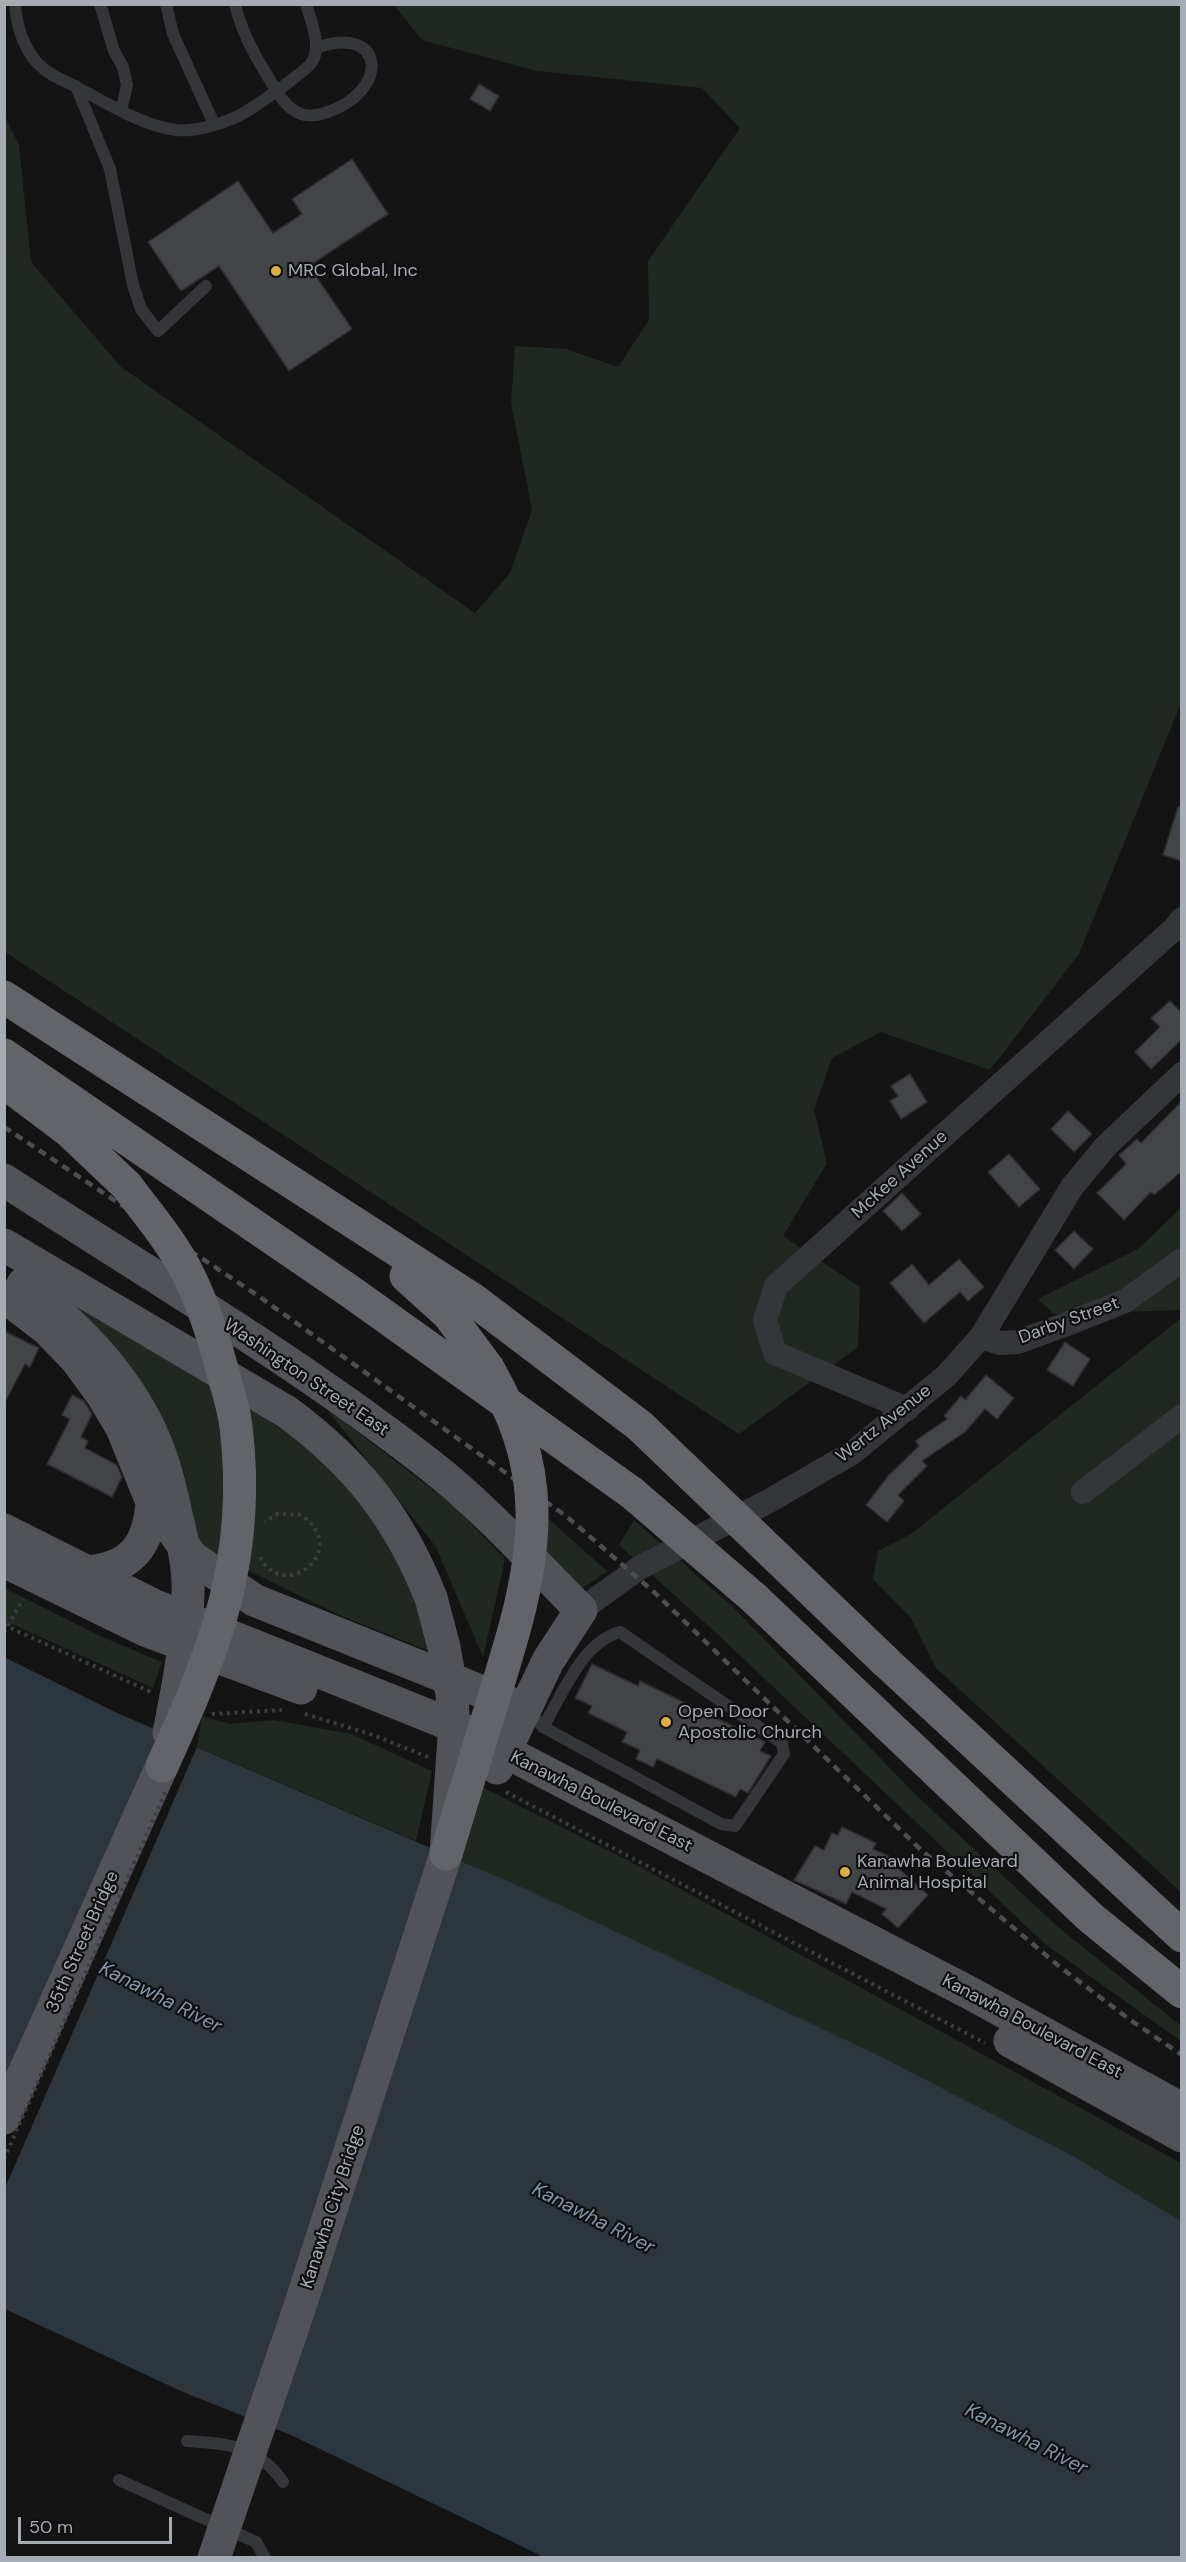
<!DOCTYPE html>
<style>
body{margin:0}
#map{position:relative;width:1186px;height:2562px;overflow:hidden;background:#141415;font-family:"DM Sans",sans-serif}
canvas{display:block}
.frame{position:absolute;inset:0;border:6px solid #a7abb4;pointer-events:none}
.scale{position:absolute;left:18px;top:2517px;width:154px;height:27px;box-sizing:border-box;border:3px solid #a7abb4;border-top:0;padding-left:8px;font-size:18px;line-height:21px;white-space:nowrap;color:#a7abb4;-webkit-text-stroke:4px #0f0f10;paint-order:stroke}
</style>
<div id="map">
<canvas width="1186" height="2562"></canvas>
<div class="frame"></div>
<div class="scale">50 m</div>
</div>
<script>
const context = document.querySelector('canvas').getContext('2d');
context.lineJoin = 'round';
function paint(path, color) {
  context.fillStyle = color;
  context.fill(path, 'evenodd');
}
function trace(path, color, width, dash) {
  context.strokeStyle = color;
  context.lineWidth = width;
  context.lineCap = dash ? 'butt' : 'round';
  context.setLineDash(dash || []);
  context.stroke(path);
}
function label(font, color, halo, rows, align = 'center') {
  context.font = font + ' "DM Sans",sans-serif';
  context.lineWidth = 4.5;
  context.setLineDash([]);
  context.textBaseline = 'middle';
  context.strokeStyle = halo;
  context.fillStyle = color;
  for (const [text, x, y, turn = 0] of rows) {
    context.save();
    context.translate(x, y);
    context.rotate((+turn || 0) * Math.PI / 180);
    context.textAlign = isNaN(turn) ? turn : align;
    if (halo) context.strokeText(text, 0, 0);
    context.fillText(text, 0, 0);
    context.restore();
  }
}
const green = new Path2D(`
 M 394,5 L 1181,5 L 1181,703 L 1079,954 L 990,1070 L 881,1032 L 832,1058 L 814,1110 L 827,1163 L 783,1236 L 860,1287 L 858,1347 L 739,1434 L 5,952 L 4,115 L 19,145 L 31,262 L 121,367 L 475,613 L 510,573 L 532,510 L 511,403 L 515,346 L 566,349 L 618,367 L 649,320 L 648,261 L 740,128 L 702,88 L 537,71 L 422,40 Z
 M 1181,1208 L 1181,1310 L 1054,1314 L 1038,1299 L 1138,1249 Z
 M 55,1284 C 172,1353 309,1413 383,1532 C 406,1569 418,1610 429,1651 L 337,1614 L 194,1544 Z
 M 1181,1318 L 1181,1892 L 936,1668 L 911,1618 L 873,1579 L 878,1551 L 911,1534 Z
 M 325,1407 L 455,1507 L 505,1559 L 483,1657 L 436,1547 Z
 M 543,1514 L 607,1571 L 583,1588 L 537,1552 Z
 M 634,1520 L 735,1609 L 918,1797 L 1057,1926 L 1181,2026 L 1181,2041 L 1045,1944 L 713,1630 L 619,1545 Z
 M 5,1588 L 100,1636 L 162,1662 L 153,1688 L 5,1621 Z
 M 202,1716 L 230,1724 L 274,1720 L 351,1734 L 432,1771 L 416,1841 L 197,1747 Z
 M 478,1785 L 635,1864 L 1181,2163 L 1181,2221 L 1075,2157 L 882,2057 L 460,1860 Z`);
const water = new Path2D(`
 M 4,1657 L 115,1712 L 519,1886 L 882,2057 L 1075,2157 L 1181,2221 L 1181,2557 L 544,2557 L 291,2435 L 183,2392 L 5,2309 Z`);
const pier = new Path2D(`
 M 156,1729 L 197,1747 L 5,2188 L 5,2089 L 152,1765 Z`);
const building = new Path2D(`
 M 479,84 L 499,96 L 490,111 L 470,99 Z
 M 352,159 L 388,214 L 309,266 L 352,329 L 289,371 L 219,266 L 181,291 L 148,242 L 238,181 L 273,233 L 302,214 L 292,199 Z
 M 1178,807 L 1182,807 L 1182,861 L 1163,855 Z
 M 1170,1001 L 1182,1013 L 1182,1039 L 1151,1069 L 1135,1052 L 1160,1027 L 1151,1018 Z
 M 910,1074 L 927,1102 L 901,1119 L 890,1101 L 898,1096 L 891,1086 Z
 M 1182,1101 L 1182,1171 L 1154,1195 L 1151,1192 L 1124,1220 L 1097,1193 L 1126,1164 L 1119,1155 L 1137,1139 L 1141,1143 Z
 M 1068,1111 L 1092,1134 L 1074,1152 L 1051,1129 Z
 M 1009,1154 L 1040,1189 L 1019,1207 L 988,1172 Z
 M 902,1193 L 921,1214 L 902,1231 L 883,1211 Z
 M 1074,1231 L 1093,1249 L 1074,1269 L 1055,1250 Z
 M 959,1259 L 984,1287 L 968,1301 L 960,1292 L 924,1323 L 890,1283 L 912,1264 L 929,1285 Z
 M 4,1331 L 39,1348 L 30,1367 L 25,1364 L 4,1404 Z
 M 1065,1342 L 1090,1359 L 1073,1386 L 1047,1370 Z
 M 986,1375 L 1014,1398 L 997,1419 L 985,1409 L 965,1432 L 922,1461 L 927,1466 L 898,1495 L 904,1501 L 887,1522 L 866,1505 L 888,1476 L 919,1446 L 915,1441 L 947,1419 L 944,1416 L 961,1396 L 965,1400 Z
 M 72,1395 L 84,1401 L 92,1414 L 81,1437 L 88,1441 L 85,1448 L 117,1465 L 122,1477 L 112,1497 L 47,1464 L 70,1419 L 62,1415 Z
 M 592,1664 L 638,1686 L 640,1681 L 765,1742 L 760,1751 L 771,1756 L 748,1793 L 740,1789 L 736,1797 L 657,1759 L 653,1767 L 636,1759 L 640,1750 L 622,1742 L 627,1732 L 588,1713 L 592,1706 L 575,1698 Z
 M 842,1827 L 876,1843 L 873,1849 L 897,1860 L 895,1865 L 928,1895 L 898,1928 L 882,1914 L 886,1909 L 852,1892 L 846,1904 L 794,1880 L 815,1846 L 824,1850 L 832,1833 L 838,1835 Z`);
const path = new Path2D(`
 M 260,1557 C 284,1604 352,1550 301,1515 L 277,1514 L 265,1522
 M 4,1625 L 151,1692
 M 4,1632 L 23,1599
 M 212,1714 L 282,1710
 M 305,1714 L 373,1735 L 428,1757
 M 506,1792 L 985,2043`);
const service = new Path2D(`
 M 15,4 C 16,26 26,56 44,69 C 53,77 66,81 76,87 C 108,103 140,125 176,130 C 194,132 218,125 234,118 C 247,113 304,73 312,62 C 322,46 311,21 306,4
 M 100,4 L 114,51 L 123,67 L 127,85 L 121,111
 M 166,4 L 173,34 L 214,124
 M 235,4 C 241,30 253,53 267,75 C 274,87 283,104 295,111 C 303,117 316,116 325,113 C 391,92 386,23 316,48
 M 76,86 L 110,169 L 133,285 L 141,309 L 158,331 L 206,286
 M 528,1711 L 543,1727 L 721,1824 L 735,1826 L 784,1754 L 782,1743 L 620,1632 C 581,1643 563,1694 543,1727
 M 187,2441 C 229,2444 257,2445 283,2482
 M 119,2480 L 256,2542 L 265,2558`);
const minor = new Path2D(`
 M 981,1337 L 1000,1343 L 1018,1342 L 1067,1324 L 1125,1301 L 1182,1260
 M 907,1409 L 775,1353 L 765,1320 L 776,1286 L 1174,929 L 1182,919
 M 1083,1492 L 1182,1416
 M 581,1610 L 639,1568 L 769,1501 L 852,1453 L 946,1376 L 981,1337 L 1072,1187 L 1106,1146 L 1182,1074`);
const primary = new Path2D(`
 M 4,1180 C 147,1273 296,1360 430,1465 C 485,1508 532,1561 581,1610 L 548,1661 L 497,1768
 M 4,1245 L 287,1412 C 356,1463 399,1517 431,1598
 M 4,1296 L 48,1330 L 76,1359 L 103,1396 L 122,1428 L 152,1502 L 192,1557 L 254,1600 L 520,1707
 M 4,1530 L 153,1605 L 464,1730 L 968,1992 L 1182,2109
 M 4,1561 L 145,1630 L 301,1688
 M 85,1572 C 131,1569 149,1546 152,1502
 M 1010,2041 L 1182,2136
 M 4,2118 L 162,1766`);
const motorway = new Path2D(`
 M 4,997 L 471,1298 L 640,1426
 M 4,1055 L 351,1292 L 632,1493
 M 4,1082 L 69,1131 L 127,1186
 M 406,1276 L 448,1314 L 488,1368
 M 754,1598 L 1091,1918 L 1182,1992
 M 885,1661 L 1182,1936`);
const rail = new Path2D(`
 M 4,1127 L 257,1295 L 566,1516 L 655,1593 L 920,1849 L 1060,1967 L 1129,2019 L 1182,2055`);
const pathBridge = new Path2D(`
 M 4,2159 L 166,1791`);
const primaryBridge = new Path2D(`
 M 23,1284 C 77,1325 127,1376 154,1439 C 165,1464 171,1491 177,1518 C 183,1543 189,1568 188,1594 C 187,1641 178,1687 169,1733
 M 214,2558 L 299,2309 L 446,1854 L 454,1737 L 452,1694 L 444,1647 L 431,1598`);
const motorwayBridge = new Path2D(`
 M 127,1186 C 144,1209 163,1231 178,1256 C 199,1290 212,1331 222,1369 C 227,1388 234,1408 236,1427 C 252,1557 215,1651 162,1766
 M 640,1426 L 885,1661
 M 632,1493 L 754,1598
 M 446,1854 C 462,1802 478,1749 494,1697 C 513,1637 533,1574 532,1510 C 531,1456 514,1414 488,1368`);
const markers = [
 [276,271,6,"#dfaf42"],
 [666,1722,6,"#dfaf42"],
 [845,1872,6,"#dfaf42"]
];
const poiNames = [
 ["MRC Global, Inc",288,271],
 ["Open Door",678,1712],
 ["Apostolic Church",678,1733],
 ["Kanawha Boulevard",857,1862],
 ["Animal Hospital",857,1883]
];
const streetNames = [
 ["McKee Avenue",900,1175,-42],
 ["Darby Street",1069,1321,-20],
 ["Washington Street East",306,1378,34],
 ["Wertz Avenue",884,1424,-38],
 ["Kanawha Boulevard East",601,1802,27],
 ["35th Street Bridge",83,1942,-66],
 ["Kanawha Boulevard East",1032,2027,28],
 ["Kanawha City Bridge",333,2207,-72]
];
const waterNames = [
 ["Kanawha River",160,1998,27],
 ["Kanawha River",593,2219,27],
 ["Kanawha River",1026,2440,27]
];
paint(green, '#202821');
paint(water, '#2e363d');
paint(pier, '#141415');
paint(building, '#434448');
trace(building, '#2e2e31', 1.5);
trace(path, '#3b3d41', 4, [3, 4.5]);
trace(service, '#35363a', 12);
trace(minor, '#35363a', 24);
trace(primary, '#515359', 33);
trace(motorway, '#62646a', 33);
trace(rail, '#4c4e53', 4.5, [8, 6]);
trace(pathBridge, '#3b3d41', 4, [3, 4.5]);
trace(primaryBridge, '#515359', 33);
trace(motorwayBridge, '#62646a', 33);
for (const [x, y, r, color] of markers) {
  const dot = new Path2D();
  dot.arc(x, y, r, 0, 2 * Math.PI);
  context.fillStyle = color;
  context.fill(dot);
  trace(dot, '#0f0f10', 2);
}
label('18px', '#a7abb4', '#0f0f10', poiNames, 'left');
label('18px', '#a7abb4', '#0f0f10', streetNames);
label('italic 20px', '#8197ac', '#0f0f10', waterNames);
</script>
